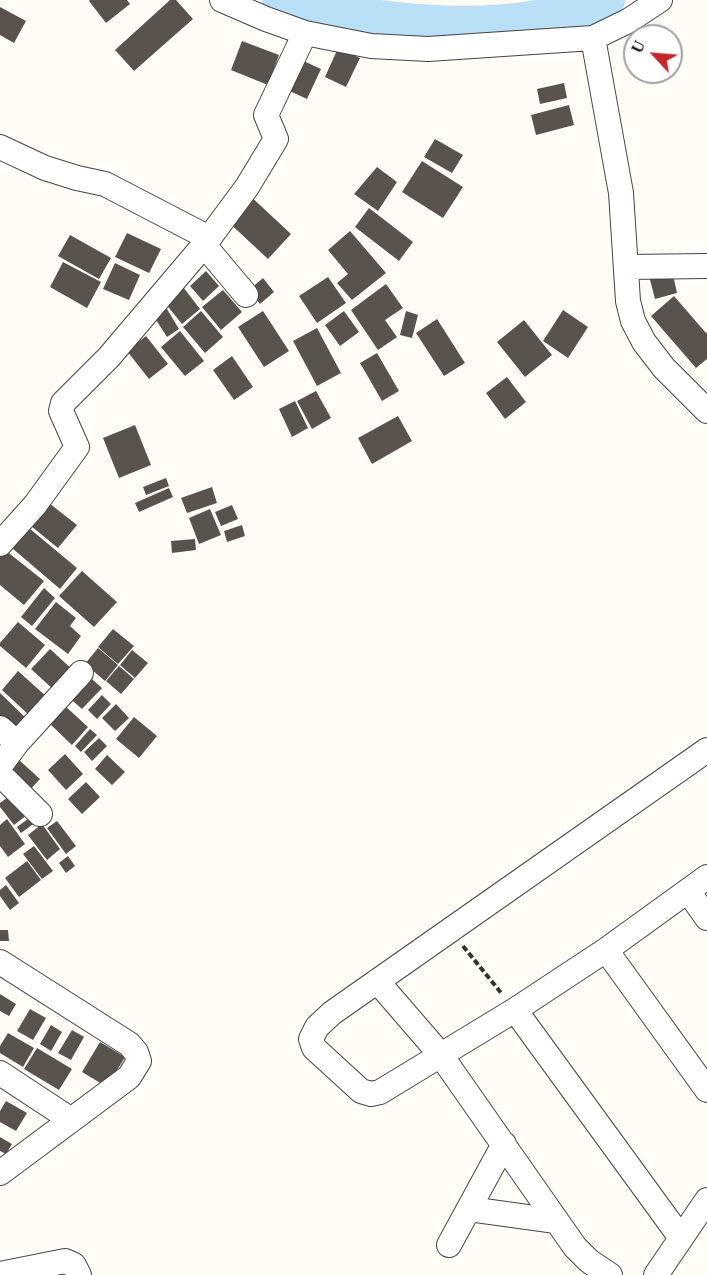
<!DOCTYPE html>
<style>
body{margin:0}
#map{position:relative;width:707px;height:1275px;overflow:hidden;background:#fffdf5;font-family:"Times New Roman",serif}
canvas{display:block}
.north{position:absolute;left:623px;top:24px;width:60px;height:60px;box-sizing:border-box;background:#fff;border:2px solid #a0a0a0;border-radius:50%;rotate:296deg;font-size:16px;font-weight:700;line-height:24px;text-align:center;color:#111}
.north::after{content:'';display:block;margin:auto;width:21px;height:27px;background:#c4262e;clip-path:polygon(50% 0,100% 100%,50% 72%,0 100%)}
</style>
<div id="map">
<canvas width="707" height="1275"></canvas>
<div class="north">U</div>
</div>
<script>
const context = document.querySelector('canvas').getContext('2d');
context.lineJoin = 'round';
function trace(path, color, width, dash) {
  context.strokeStyle = color;
  context.lineWidth = width;
  context.lineCap = dash ? 'butt' : 'round';
  context.setLineDash(dash || []);
  context.stroke(path);
}
function paint(path, color) {
  context.fillStyle = color;
  context.fill(path, 'evenodd');
}
const river = new Path2D(`
 M 281,0 C 383,25 507,40 606,0`);
const building = new Path2D(`
 M 90,0 L 127,0 L 130,4 L 106,23 L 89,1 Z
 M 170,0 L 176,0 L 193,19 L 134,71 L 115,50 Z
 M 0,7 L 26,21 L 14,43 L 0,35 Z
 M 242,41 L 279,55 L 268,85 L 231,70 Z
 M 338,48 L 360,58 L 346,87 L 325,77 Z
 M 295,57 L 321,69 L 307,99 L 281,87 Z
 M 564,83 L 567,98 L 540,104 L 537,89 Z
 M 569,105 L 574,125 L 536,135 L 531,115 Z
 M 435,139 L 463,155 L 452,173 L 424,157 Z
 M 422,161 L 463,187 L 443,218 L 402,192 Z
 M 377,167 L 397,182 L 378,211 L 354,194 Z
 M 247,193 L 291,234 L 268,259 L 224,218 Z
 M 369,208 L 413,242 L 399,261 L 355,227 Z
 M 350,231 L 386,273 L 352,300 L 337,283 L 348,274 L 328,250 Z
 M 127,233 L 161,249 L 149,273 L 115,257 Z
 M 70,235 L 111,258 L 99,279 L 58,256 Z
 M 63,262 L 101,282 L 87,308 L 50,287 Z
 M 115,263 L 140,275 L 129,300 L 103,289 Z
 M 672,270 L 677,293 L 655,299 L 649,276 Z
 M 206,271 L 219,286 L 203,301 L 190,286 Z
 M 328,277 L 346,303 L 317,323 L 299,296 Z
 M 263,278 L 274,292 L 260,304 L 249,290 Z
 M 180,283 L 200,309 L 182,324 L 161,298 Z
 M 386,284 L 403,308 L 385,320 L 397,337 L 378,350 L 351,310 Z
 M 223,290 L 242,312 L 221,330 L 202,307 Z
 M 674,296 L 706,333 L 707,332 L 707,359 L 696,368 L 651,316 Z
 M 164,304 L 179,329 L 167,337 L 151,312 Z
 M 563,310 L 588,327 L 568,358 L 543,341 Z
 M 201,311 L 223,337 L 205,353 L 183,327 Z
 M 263,311 L 289,351 L 264,367 L 238,327 Z
 M 344,311 L 359,332 L 340,346 L 325,325 Z
 M 406,311 L 418,315 L 412,338 L 400,335 Z
 M 437,319 L 465,363 L 444,376 L 416,333 Z
 M 524,320 L 552,355 L 525,377 L 497,342 Z
 M 317,328 L 341,373 L 317,386 L 293,341 Z
 M 180,331 L 204,361 L 185,376 L 161,347 Z
 M 146,336 L 168,364 L 149,379 L 127,351 Z
 M 377,353 L 399,391 L 382,401 L 360,363 Z
 M 232,356 L 253,387 L 234,400 L 213,370 Z
 M 507,377 L 526,402 L 505,419 L 486,393 Z
 M 316,391 L 331,418 L 312,429 L 297,401 Z
 M 295,401 L 308,428 L 292,437 L 279,409 Z
 M 398,416 L 412,441 L 372,464 L 358,438 Z
 M 135,425 L 151,465 L 119,478 L 103,438 Z
 M 166,478 L 169,486 L 146,495 L 143,487 Z
 M 212,487 L 217,503 L 187,513 L 181,498 Z
 M 169,488 L 173,497 L 139,512 L 135,503 Z
 M 49,503 L 77,525 L 58,548 L 31,526 Z
 M 232,505 L 238,519 L 221,526 L 215,512 Z
 M 210,509 L 221,535 L 199,544 L 189,518 Z
 M 242,525 L 245,536 L 227,542 L 224,531 Z
 M 29,528 L 77,568 L 60,589 L 12,548 Z
 M 195,539 L 196,550 L 172,553 L 171,541 Z
 M 5,550 L 44,581 L 24,605 L 0,585 L 0,556 Z
 M 82,571 L 117,602 L 94,627 L 59,596 Z
 M 44,588 L 55,598 L 32,626 L 21,617 Z
 M 56,602 L 76,618 L 70,626 L 81,636 L 68,654 L 35,629 Z
 M 18,622 L 45,645 L 26,668 L 0,646 L 0,643 Z
 M 113,629 L 134,646 L 118,664 L 98,647 Z
 M 98,648 L 118,665 L 105,681 L 85,664 Z
 M 50,649 L 74,671 L 55,691 L 31,669 Z
 M 132,650 L 148,663 L 135,678 L 120,665 Z
 M 119,666 L 134,679 L 121,694 L 106,681 Z
 M 18,671 L 47,697 L 30,716 L 2,690 Z
 M 85,673 L 102,688 L 82,709 L 66,695 Z
 M 0,693 L 31,723 L 15,739 L 0,725 Z
 M 102,695 L 111,704 L 97,719 L 88,710 Z
 M 116,704 L 129,718 L 115,731 L 102,718 Z
 M 64,705 L 88,727 L 72,745 L 48,722 Z
 M 134,717 L 157,736 L 139,758 L 116,739 Z
 M 90,729 L 97,735 L 81,752 L 75,746 Z
 M 99,738 L 107,746 L 92,761 L 84,752 Z
 M 65,754 L 83,774 L 66,790 L 48,770 Z
 M 107,755 L 125,772 L 112,785 L 95,769 Z
 M 18,759 L 40,779 L 27,793 L 6,773 Z
 M 86,782 L 100,797 L 82,814 L 68,799 Z
 M 16,791 L 32,811 L 14,825 L 0,807 L 0,803 Z
 M 36,813 L 40,819 L 21,833 L 17,827 Z
 M 7,819 L 25,844 L 8,857 L 0,846 L 0,825 Z
 M 57,821 L 76,846 L 66,854 L 47,828 Z
 M 42,824 L 60,849 L 47,860 L 28,835 Z
 M 34,846 L 53,871 L 42,879 L 23,854 Z
 M 68,856 L 75,866 L 66,873 L 59,863 Z
 M 27,861 L 41,880 L 19,897 L 5,878 Z
 M 6,885 L 19,903 L 10,910 L 0,896 L 0,890 Z
 M 0,930 L 8,930 L 9,941 L 0,941 Z
 M 0,994 L 16,1004 L 9,1016 L 0,1011 Z
 M 30,1009 L 46,1018 L 33,1040 L 17,1031 Z
 M 51,1025 L 62,1032 L 51,1051 L 40,1044 Z
 M 72,1030 L 84,1037 L 71,1060 L 58,1053 Z
 M 8,1033 L 34,1048 L 23,1067 L 0,1053 L 0,1046 Z
 M 100,1042 L 125,1057 L 107,1087 L 82,1072 Z
 M 37,1048 L 72,1069 L 59,1090 L 24,1069 Z
 M 6,1101 L 27,1113 L 16,1131 L 0,1122 L 0,1111 Z
 M 0,1137 L 12,1144 L 6,1154 L 0,1151 Z`);
const path = new Path2D(`
 M 463,946 L 502,994`);
const minor = new Path2D(`
 M 222,0 L 266,19 L 305,33 L 371,46 L 428,49 L 593,38 L 628,21 L 660,0
 M 593,38 L 621,193 L 628,301 L 633,321 L 644,342 L 664,368 L 707,411
 M 0,147 L 45,168 L 77,178 L 105,184 L 209,238
 M 204,245 L 246,295
 M 626,267 L 707,266
 M 0,544 L 35,505 L 77,447 L 61,411 L 63,403 L 109,357 L 204,245 L 247,187 L 276,139 L 266,115 L 305,33
 M 0,728 L 17,743
 M 707,750 L 332,1013 L 317,1027 L 311,1039 L 314,1048 L 361,1091 L 371,1094 L 380,1092 L 515,1010 L 606,950 L 707,877
 M 0,766 L 17,743 L 81,673
 M 6,780 L 40,814
 M 688,891 L 707,918
 M 606,950 L 707,1090
 M 0,962 L 129,1044 L 136,1052 L 139,1061 L 129,1077 L 0,1173
 M 377,981 L 440,1054 L 575,1247 L 589,1261 L 610,1275
 M 515,1010 L 681,1238
 M 0,1073 L 70,1119
 M 469,1209 L 556,1221
 M 449,1245 L 504,1144
 M 0,1274 L 65,1261 L 74,1265 L 79,1275
 M 656,1275 L 707,1200`);
trace(river, '#b9e0f7', 38);
paint(building, '#5a524d');
trace(minor, '#444', 26);
trace(path, '#333', 4, [6, 3]);
trace(minor, '#fff', 24);
</script>
